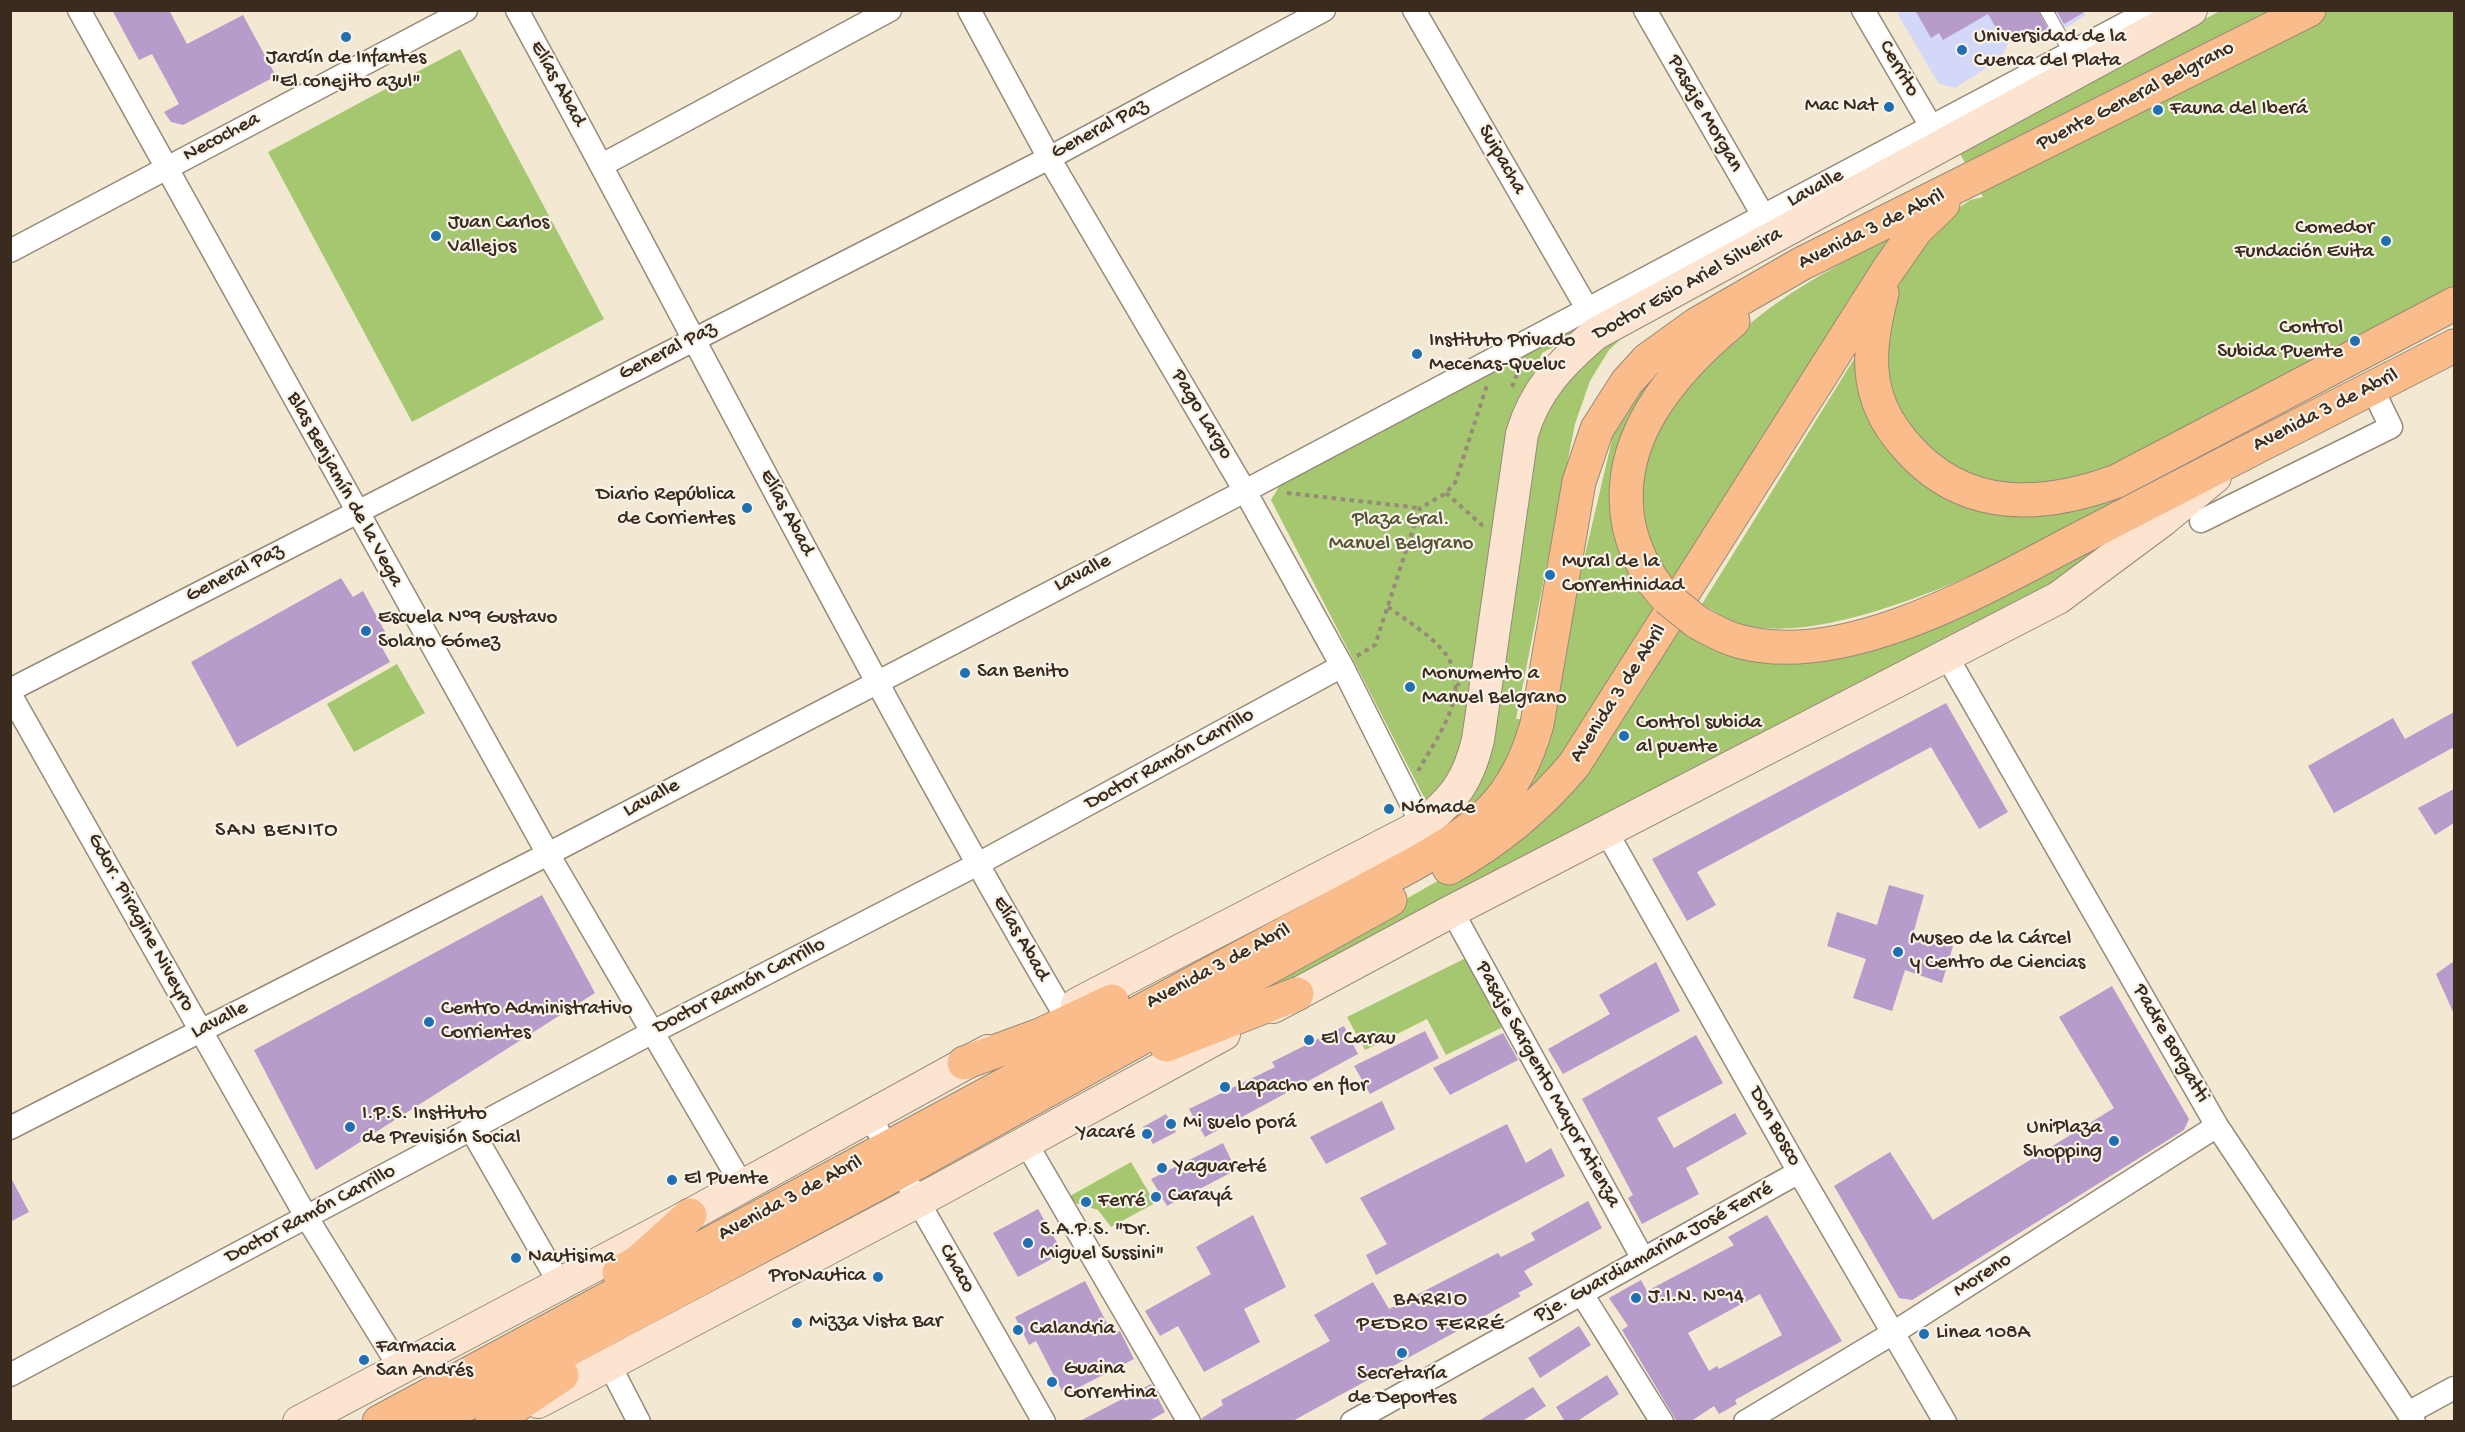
<!DOCTYPE html>
<meta charset="utf-8">
<style>
body{margin:0}
#map{position:relative;width:2465px;height:1432px;overflow:hidden;background:#f3e9d3;font-family:"Gochi Hand",sans-serif}
canvas{display:block}
.frame{position:absolute;inset:0;border:12px solid #3b2a1e;pointer-events:none}
</style>
<div id="map">
<canvas width="2465" height="1432"></canvas>
<div class="frame"></div>
</div>
<script>
const context = document.querySelector('canvas').getContext('2d');
context.lineJoin = 'round';
function paint(path, color) {
  context.fillStyle = color;
  context.fill(path, 'evenodd');
}
function trace(path, color, width, dash) {
  context.strokeStyle = color;
  context.lineWidth = width;
  context.lineCap = dash ? 'butt' : 'round';
  context.setLineDash(dash || []);
  context.stroke(path);
}
function label(font, color, halo, rows, align = 'center') {
  context.font = font + ' "Gochi Hand",sans-serif';
  context.lineWidth = 4.5;
  context.setLineDash([]);
  context.textBaseline = 'middle';
  context.strokeStyle = halo;
  context.fillStyle = color;
  for (const [text, x, y, turn = 0] of rows) {
    context.save();
    context.translate(x, y);
    context.rotate((+turn || 0) * Math.PI / 180);
    context.textAlign = isNaN(turn) ? turn : align;
    if (halo) context.strokeText(text, 0, 0);
    context.fillText(text, 0, 0);
    context.restore();
  }
}
const built = new Path2D(`
 M 2083,10 L 2086,15 L 2045,40 L 2022,33 L 2011,39 L 2000,59 L 1955,88 L 1938,83 L 1896,11 Z`);
const green = new Path2D(`
 M 2164,11 L 2181,11 L 1542,353 L 1521,403 L 1465,768 L 1427,803 L 1271,500 L 1280,485 Z
 M 2220,11 L 2454,11 L 2454,292 L 2073,486 L 1991,482 L 1950,467 L 1912,429 L 1895,403 L 1887,385 L 1887,333 L 1894,294 L 1915,255 L 1949,215 L 1970,200 L 1983,197 L 1958,150 Z
 M 460,49 L 604,319 L 412,422 L 268,152 Z
 M 1900,231 L 1672,582 C 1651,551 1633,504 1642,465 C 1655,411 1729,337 1774,305 C 1813,277 1858,255 1900,231 Z
 M 1650,312 L 1609,350 L 1590,381 L 1575,424 L 1516,719 L 1526,719 L 1517,751 L 1479,808 L 1316,901 L 1225,939 L 1462,797 L 1523,469 L 1547,389 Z
 M 1685,341 L 1619,459 L 1663,610 L 1557,777 L 1490,821 L 1547,716 L 1615,427 L 1630,400 Z
 M 1859,351 L 1859,372 L 1968,504 L 2231,438 L 2234,443 C 2127,498 1853,661 1738,623 C 1725,619 1714,611 1702,604 Z
 M 2137,514 L 2082,572 L 1247,1005 L 1233,998 L 1483,855 L 1673,618 L 1782,661 Z
 M 397,664 L 425,713 L 354,752 L 327,704 Z
 M 1468,957 L 1503,1027 L 1446,1055 L 1427,1019 L 1365,1050 L 1347,1017 Z
 M 1131,1162 L 1155,1203 L 1111,1227 L 1098,1210 L 1075,1203 L 1070,1196 Z`);
const building = new Path2D(`
 M 112,10 L 169,10 L 187,44 L 243,15 L 276,76 L 183,125 L 171,122 L 164,112 L 179,104 L 152,54 L 139,60 Z
 M 1915,10 L 2038,10 L 2050,33 L 2044,37 L 2022,30 L 2008,37 L 2004,30 L 1999,33 L 1988,14 L 1943,40 L 1939,33 L 1931,38 Z
 M 2056,10 L 2088,10 L 2064,24 Z
 M 341,578 L 353,597 L 363,591 L 389,639 L 380,644 L 390,662 L 237,747 L 191,662 Z
 M 1946,703 L 2008,812 L 1979,829 L 1931,747 L 1697,872 L 1716,905 L 1687,921 L 1652,859 Z
 M 2454,712 L 2454,747 L 2334,813 L 2308,766 L 2393,718 L 2405,739 Z
 M 2454,789 L 2454,823 L 2435,835 L 2418,808 Z
 M 1889,885 L 1924,895 L 1913,934 L 1953,946 L 1942,983 L 1905,970 L 1892,1011 L 1853,998 L 1866,959 L 1827,946 L 1837,912 L 1877,925 Z
 M 542,895 L 595,993 L 316,1170 L 254,1050 Z
 M 2454,961 L 2454,1014 L 2436,974 Z
 M 1656,962 L 1680,1011 L 1563,1074 L 1548,1049 L 1610,1014 L 1599,995 Z
 M 2112,986 L 2189,1119 L 2184,1130 L 1912,1300 L 1899,1298 L 1834,1186 L 1890,1152 L 1933,1220 L 2114,1108 L 2059,1017 Z
 M 1344,1026 L 1358,1054 L 1205,1137 L 1189,1109 L 1275,1067 L 1272,1062 Z
 M 1425,1031 L 1439,1058 L 1370,1094 L 1354,1066 Z
 M 1503,1033 L 1518,1060 L 1450,1095 L 1433,1068 Z
 M 1696,1035 L 1723,1083 L 1657,1118 L 1674,1148 L 1735,1113 L 1747,1134 L 1686,1168 L 1699,1194 L 1642,1224 L 1628,1198 L 1633,1195 L 1582,1099 Z
 M 1382,1101 L 1395,1129 L 1326,1164 L 1310,1137 Z
 M 1166,1114 L 1176,1132 L 1153,1144 L 1143,1127 Z
 M 1507,1124 L 1526,1163 L 1551,1148 L 1565,1176 L 1376,1275 L 1366,1255 L 1387,1244 L 1360,1198 Z
 M 1223,1143 L 1236,1170 L 1167,1206 L 1151,1179 Z
 M 10,1176 L 29,1212 L 10,1222 Z
 M 1588,1201 L 1602,1228 L 1524,1271 L 1533,1285 L 1518,1293 L 1521,1296 L 1291,1422 L 1202,1422 L 1202,1418 L 1223,1405 L 1221,1400 L 1330,1341 L 1314,1315 L 1373,1282 L 1389,1309 L 1498,1253 L 1501,1257 L 1535,1240 L 1531,1233 Z
 M 1038,1209 L 1063,1253 L 1018,1277 L 993,1233 Z
 M 1253,1215 L 1286,1287 L 1244,1309 L 1260,1342 L 1204,1372 L 1178,1326 L 1160,1336 L 1145,1311 L 1211,1274 L 1196,1247 Z
 M 1767,1215 L 1842,1341 L 1735,1400 L 1737,1404 L 1719,1414 L 1714,1406 L 1690,1422 L 1677,1422 L 1622,1330 L 1628,1326 L 1609,1298 L 1641,1280 L 1647,1291 L 1734,1245 L 1728,1237 ZM 1760,1294 L 1782,1335 L 1719,1369 L 1717,1366 L 1709,1371 L 1688,1333 Z
 M 1085,1281 L 1113,1335 L 1120,1331 L 1134,1359 L 1064,1395 L 1036,1341 L 1029,1345 L 1015,1317 Z
 M 1579,1326 L 1591,1345 L 1540,1378 L 1528,1358 Z
 M 1607,1375 L 1619,1394 L 1576,1422 L 1565,1422 L 1556,1407 Z
 M 1151,1384 L 1165,1412 L 1147,1422 L 1078,1422 Z
 M 1533,1387 L 1546,1406 L 1521,1422 L 1477,1422 Z`);
const path = new Path2D(`
 M 1512,387 L 1519,369
 M 1287,493 L 1420,508
 M 1446,493 L 1483,526
 M 1388,607 C 1406,620 1442,642 1451,663 C 1468,698 1434,742 1418,771
 M 1357,656 L 1375,645 L 1420,508 L 1446,493 L 1455,483 L 1487,385
 M 1454,694 L 1459,683`);
const lane = new Path2D(`
 M 2046,10 L 2071,54`);
const street = new Path2D(`
 M 79,10 L 548,854 L 742,1185
 M 517,10 C 700,344 870,684 1063,1012
 M 969,10 L 1049,158 L 1245,491 L 1342,666 L 1422,825
 M 1414,10 L 1588,310
 M 1645,10 L 1764,217
 M 1863,10 L 1932,128
 M 602,165 L 890,10
 M 10,251 L 466,10
 M 2201,521 L 2391,427 L 2372,388
 M 1946,655 L 2217,1126 L 2414,1422
 M 10,690 L 1049,158 L 1324,10
 M 10,694 L 307,1218 L 400,1368
 M 1606,831 L 1799,1172 L 1945,1422
 M 1452,911 L 1643,1259
 M 870,1117 L 1044,1422
 M 10,1128 L 548,854 L 1245,491 L 2151,10
 M 471,1129 L 560,1284
 M 1026,1143 L 1189,1422
 M 1582,1294 L 1662,1422
 M 609,1364 L 639,1422
 M 10,1375 L 651,1033 L 976,865 L 1342,666
 M 2408,1413 L 2454,1388
 M 1352,1422 L 1799,1172
 M 1745,1422 L 1893,1333 L 2217,1126`);
const secondary = new Path2D(`
 M 1077,1004 L 1422,825 C 1455,798 1468,781 1478,740 L 1522,434 C 1535,390 1561,363 1595,334 L 2191,10
 M 1273,1007 L 1452,911 L 2058,598 L 2163,520 L 2215,477
 M 538,1402 L 937,1191 L 1224,1034
 M 299,1422 L 690,1215 L 988,1051`);
const primary = new Path2D(`
 M 2241,455 L 2454,346`);
const highway = new Path2D(`
 M 1882,293 C 1876,318 1870,343 1872,370 C 1874,400 1887,425 1907,447 C 1964,512 2041,509 2117,481 L 2454,304
 M 1667,598 C 1648,579 1635,552 1629,526 C 1612,440 1672,372 1733,321
 M 1697,622 C 1710,629 1723,637 1738,641 C 1841,670 1978,592 2067,545 C 2125,515 2183,485 2241,455
 M 1449,868 C 1498,841 1538,808 1574,765 L 1886,273 L 1916,230 L 1943,204
 M 1166,1045 L 1297,994
 M 964,1063 L 1040,1035 L 1112,1001
 M 619,1273 L 638,1262 L 690,1215
 M 379,1422 L 1410,866 C 1478,828 1515,803 1537,724 L 1579,482 L 1597,429 L 1627,382 L 1647,360 L 1697,324 L 1801,264 L 2309,10
 M 433,1422 L 920,1161 L 1390,900
 M 492,1422 L 562,1375`);
const highwayBridge = new Path2D(`
 M 1667,598 L 1697,622`);
const markers = [
 [346,37,6,"#1f6fb2"],
 [1962,50,6,"#1f6fb2"],
 [1889,107,6,"#1f6fb2"],
 [2158,110,6,"#1f6fb2"],
 [436,236,6,"#1f6fb2"],
 [2386,241,6,"#1f6fb2"],
 [2355,341,6,"#1f6fb2"],
 [1417,354,6,"#1f6fb2"],
 [747,508,6,"#1f6fb2"],
 [1550,575,6,"#1f6fb2"],
 [366,631,6,"#1f6fb2"],
 [965,673,6,"#1f6fb2"],
 [1410,687,6,"#1f6fb2"],
 [1624,736,6,"#1f6fb2"],
 [1389,809,6,"#1f6fb2"],
 [1898,952,6,"#1f6fb2"],
 [429,1022,6,"#1f6fb2"],
 [1309,1040,6,"#1f6fb2"],
 [1225,1087,6,"#1f6fb2"],
 [1171,1124,6,"#1f6fb2"],
 [350,1127,6,"#1f6fb2"],
 [1147,1134,6,"#1f6fb2"],
 [2114,1141,6,"#1f6fb2"],
 [1162,1168,6,"#1f6fb2"],
 [672,1180,6,"#1f6fb2"],
 [1156,1197,6,"#1f6fb2"],
 [1086,1202,6,"#1f6fb2"],
 [1028,1243,6,"#1f6fb2"],
 [516,1258,6,"#1f6fb2"],
 [878,1277,6,"#1f6fb2"],
 [1636,1298,6,"#1f6fb2"],
 [797,1323,6,"#1f6fb2"],
 [1018,1330,6,"#1f6fb2"],
 [1924,1334,6,"#1f6fb2"],
 [1402,1353,6,"#1f6fb2"],
 [364,1360,6,"#1f6fb2"],
 [1052,1382,6,"#1f6fb2"]
];
const poiNames = [
 ["Universidad de la",1974,38],
 ["Cuenca del Plata",1974,62],
 ["Jardín de Infantes",346,59,"center"],
 ["\"El conejito azul\"",346,83,"center"],
 ["Mac Nat",1877,107,"right"],
 ["Fauna del Iberá",2170,110],
 ["Juan Carlos",448,224],
 ["Vallejos",448,248],
 ["Comedor",2374,229,"right"],
 ["Fundación Evita",2374,253,"right"],
 ["Control",2343,329,"right"],
 ["Subida Puente",2343,353,"right"],
 ["Instituto Privado",1429,342],
 ["Mecenas-Queluc",1429,366],
 ["Diario República",735,496,"right"],
 ["de Corrientes",735,520,"right"],
 ["Mural de la",1562,563],
 ["Correntinidad",1562,587],
 ["Escuela Nº9 Gustavo",378,619],
 ["Solano Gómez",378,643],
 ["San Benito",977,673],
 ["Monumento a",1422,675],
 ["Manuel Belgrano",1422,699],
 ["Control subida",1636,724],
 ["al puente",1636,748],
 ["Nómade",1401,809],
 ["Museo de la Cárcel",1910,940],
 ["y Centro de Ciencias",1910,964],
 ["Centro Administrativo",441,1010],
 ["Corrientes",441,1034],
 ["El Carau",1321,1040],
 ["Lapacho en flor",1237,1087],
 ["I.P.S. Instituto",362,1115],
 ["de Previsión Social",362,1139],
 ["Mi suelo porá",1183,1124],
 ["UniPlaza",2102,1129,"right"],
 ["Shopping",2102,1153,"right"],
 ["Yacaré",1135,1134,"right"],
 ["Yaguareté",1174,1168],
 ["El Puente",684,1180],
 ["Carayá",1168,1197],
 ["Ferré",1098,1202],
 ["S.A.P.S. \"Dr.",1040,1231],
 ["Miguel Sussini\"",1040,1255],
 ["Nautisima",528,1258],
 ["ProNautica",866,1277,"right"],
 ["J.I.N. Nº14",1648,1298],
 ["Mizza Vista Bar",809,1323],
 ["Calandria",1030,1330],
 ["Linea 108A",1936,1334],
 ["Farmacia",376,1348],
 ["San Andrés",376,1372],
 ["Guaina",1064,1370],
 ["Correntina",1064,1394],
 ["Secretaría",1402,1375,"center"],
 ["de Deportes",1402,1399,"center"]
];
const streetNames = [
 ["Cerrito",1898,69,60],
 ["Elías Abad",557,84,61],
 ["Puente General Belgrano",2136,97,-27],
 ["Pasaje Morgan",1704,114,60],
 ["General Paz",1100,130,-28],
 ["Necochea",222,138,-28],
 ["Suipacha",1501,160,60],
 ["Lavalle",1816,189,-28],
 ["Avenida 3 de Abril",1872,230,-26],
 ["Doctor Esio Ariel Silveira",1688,285,-29],
 ["General Paz",668,352,-27],
 ["Avenida 3 de Abril",2326,411,-27],
 ["Pago Largo",1201,415,59],
 ["Blas Benjamín de la Vega",344,490,61],
 ["Elías Abad",786,513,62],
 ["General Paz",235,574,-27],
 ["Lavalle",1083,574,-27],
 ["Avenida 3 de Abril",1619,694,-57],
 ["Doctor Ramón Carrillo",1170,760,-29],
 ["Lavalle",652,799,-28],
 ["Gdor. Piragine Niveyro",140,923,61],
 ["Elías Abad",1020,939,60],
 ["Avenida 3 de Abril",1219,967,-28],
 ["Doctor Ramón Carrillo",740,987,-27],
 ["Lavalle",220,1021,-27],
 ["Padre Borgatti",2170,1044,60],
 ["Pasaje Sargento Mayor Atienza",1547,1085,61],
 ["Don Bosco",1774,1127,61],
 ["Avenida 3 de Abril",791,1199,-28],
 ["Doctor Ramón Carrillo",311,1215,-28],
 ["Pje. Guardiamarina José Ferré",1654,1253,-29],
 ["Chaco",956,1269,60],
 ["Moreno",1983,1276,-33]
];
const parkNames = [
 ["Plaza Gral.",1401,521],
 ["Manuel Belgrano",1401,545]
];
const neighbourhoodNames = [
 ["SAN BENITO",277,832],
 ["BARRIO",1431,1301],
 ["PEDRO FERRÉ",1431,1326]
];
paint(built, '#d3d8f9');
paint(green, '#a5c770');
paint(building, '#b79bcb');
trace(lane, '#978a78', 14);
trace(street, '#978a78', 25);
trace(secondary, '#978a78', 34);
trace(primary, '#978a78', 35);
trace(highway, '#978a78', 35);
trace(path, '#978a78', 4, [4.5, 4.5]);
trace(lane, '#fff', 12);
trace(street, '#fff', 22);
trace(secondary, '#fde4d1', 32);
trace(primary, '#fabc8b', 33);
trace(highway, '#fabc8b', 33);
trace(highwayBridge, '#978a78', 35, []);
trace(highwayBridge, '#fabc8b', 33);
for (const [x, y, r, color] of markers) {
  const dot = new Path2D();
  dot.arc(x, y, r, 0, 2 * Math.PI);
  context.fillStyle = color;
  context.fill(dot);
  trace(dot, '#f7f3e8', 2);
}
label('21px', '#3b2a1e', '#f7f3e8', poiNames, 'left');
label('21px', '#3b2a1e', '#f7f3e8', streetNames);
label('21px', '#565132', '#f7f3e8', parkNames);
context.letterSpacing = '1.5px';
label('22px', '#3b2a1e', '#f7f3e8', neighbourhoodNames);
context.letterSpacing = '0px';
</script>
